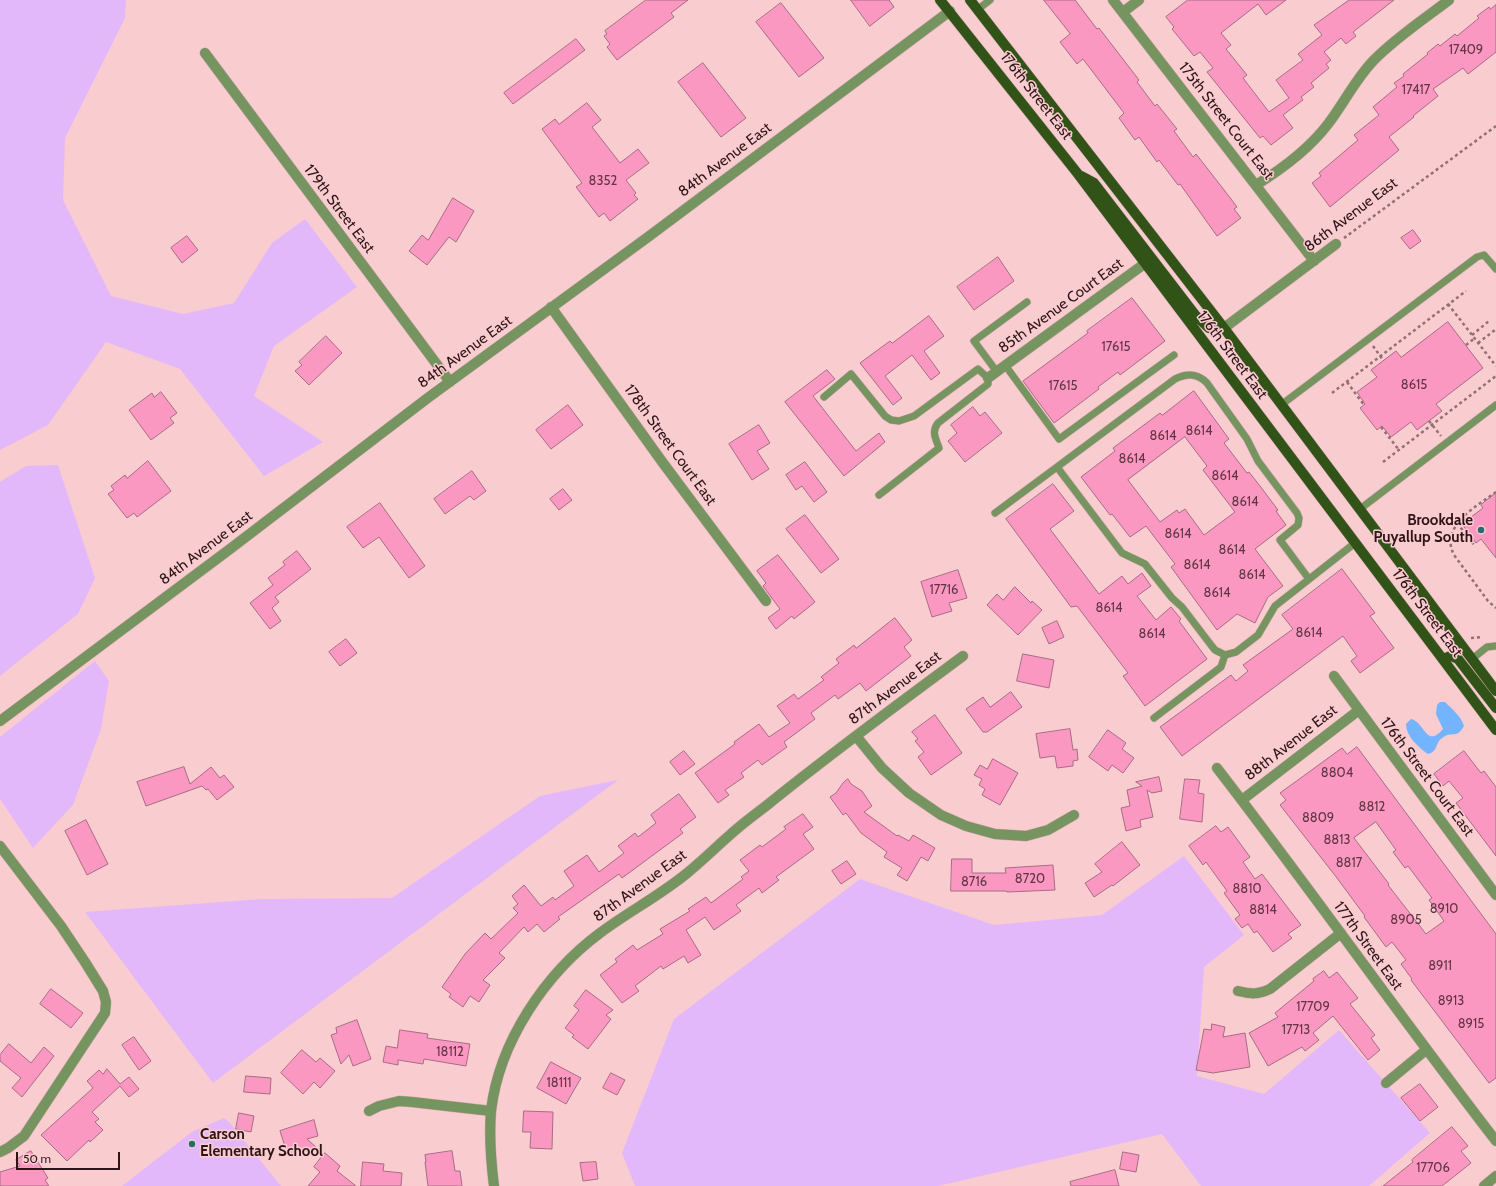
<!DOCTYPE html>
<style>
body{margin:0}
#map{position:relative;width:1496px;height:1186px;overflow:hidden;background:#f9ccd0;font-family:Cabin,sans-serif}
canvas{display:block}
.scale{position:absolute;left:16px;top:1152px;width:104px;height:18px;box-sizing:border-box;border:2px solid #2e1417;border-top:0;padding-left:5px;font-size:12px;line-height:14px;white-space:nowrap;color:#2e1417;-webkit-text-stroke:3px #f9ccd0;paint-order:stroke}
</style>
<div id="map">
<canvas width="1496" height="1186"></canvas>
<div class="scale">50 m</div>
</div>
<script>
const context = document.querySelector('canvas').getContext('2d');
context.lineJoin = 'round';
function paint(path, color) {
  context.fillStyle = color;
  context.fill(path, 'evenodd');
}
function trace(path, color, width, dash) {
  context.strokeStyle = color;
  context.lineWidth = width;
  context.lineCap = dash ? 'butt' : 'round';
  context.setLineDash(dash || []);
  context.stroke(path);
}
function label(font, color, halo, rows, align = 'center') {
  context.font = font + ' Cabin,sans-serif';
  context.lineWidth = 3;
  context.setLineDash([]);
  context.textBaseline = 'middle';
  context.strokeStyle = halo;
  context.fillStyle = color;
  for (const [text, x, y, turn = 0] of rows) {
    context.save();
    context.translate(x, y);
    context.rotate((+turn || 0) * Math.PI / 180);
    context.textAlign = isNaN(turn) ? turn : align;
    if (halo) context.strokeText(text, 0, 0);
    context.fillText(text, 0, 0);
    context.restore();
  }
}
const green = new Path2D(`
 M 0,0 L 126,0 L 125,18 L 65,138 L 63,200 L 111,296 L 183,314 L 234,303 L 272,243 L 305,219 L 357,287 L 274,346 L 254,396 L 323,442 L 264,476 L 180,369 L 106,342 L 48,425 L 0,450 Z
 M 58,465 L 95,578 L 78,614 L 0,676 L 0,482 L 26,466 Z
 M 95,661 L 109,681 L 101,729 L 73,805 L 33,848 L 0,799 L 0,737 Z
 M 618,780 L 213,1083 L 85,912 L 262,899 L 392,898 L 540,796 Z
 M 1184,856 L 1244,935 L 1204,967 L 1197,1076 L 1264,1094 L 1339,1030 L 1430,1133 L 1369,1186 L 1201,1186 L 1162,1134 L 938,1186 L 635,1186 L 622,1153 L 674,1019 L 860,879 L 994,925 L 1102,915 Z
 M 224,1118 L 230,1123 L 281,1186 L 122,1186 L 192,1132 Z`);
const water = new Path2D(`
 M 1440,702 L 1445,702 C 1452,709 1461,716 1464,726 C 1456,740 1453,730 1442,738 C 1435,743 1438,752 1428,754 C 1418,747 1406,736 1406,724 L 1411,719 C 1425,722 1426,749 1443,729 L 1436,714 L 1437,705 Z`);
const building = new Path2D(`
 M 646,0 L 688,0 L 671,13 L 674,17 L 617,60 L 607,47 L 610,44 L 604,36 L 607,34 L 605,31 Z
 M 851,0 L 889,0 L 894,7 L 870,26 Z
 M 1044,0 L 1075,0 L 1097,29 L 1099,28 L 1139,80 L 1137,82 L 1155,106 L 1157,104 L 1177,129 L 1174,131 L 1193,157 L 1196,154 L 1228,195 L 1237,207 L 1234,209 L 1241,218 L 1217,236 L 1180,184 L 1178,185 L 1159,160 L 1157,162 L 1139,137 L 1135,140 L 1119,118 L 1124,113 L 1083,59 L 1077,64 L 1060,42 L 1070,34 Z
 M 1188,0 L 1286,0 L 1266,15 L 1258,4 L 1221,33 L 1231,45 L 1226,49 L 1247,75 L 1243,78 L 1269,112 L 1289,98 L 1276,80 L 1303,60 L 1298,54 L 1322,35 L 1314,25 L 1349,0 L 1394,0 L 1353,32 L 1356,36 L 1346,44 L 1341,38 L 1324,52 L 1331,60 L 1326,64 L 1329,68 L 1311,83 L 1314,87 L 1301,97 L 1303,100 L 1283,115 L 1293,128 L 1271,145 L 1263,136 L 1260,138 L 1207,72 L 1213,68 L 1200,52 L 1194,56 L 1172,29 L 1174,27 L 1166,17 Z
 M 781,3 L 824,58 L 799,77 L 756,22 Z
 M 1496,5 L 1496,52 L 1468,74 L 1463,68 L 1433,89 L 1438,96 L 1413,116 L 1414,117 L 1389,137 L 1399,150 L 1330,207 L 1312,183 L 1321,176 L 1319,173 L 1358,140 L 1354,135 L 1379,115 L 1373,107 L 1397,87 L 1394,83 L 1404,76 L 1403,74 L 1428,54 L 1427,53 L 1438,44 L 1440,46 L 1455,34 L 1457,36 L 1479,18 L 1477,16 L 1489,7 L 1490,9 Z
 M 576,39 L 585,50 L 513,104 L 504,93 Z
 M 703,63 L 746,118 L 721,137 L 678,82 Z
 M 587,103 L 601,120 L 592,127 L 620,163 L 638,149 L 649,163 L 626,180 L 636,193 L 634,195 L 638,199 L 610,221 L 604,213 L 599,217 L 576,187 L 582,183 L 542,129 L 555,119 L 559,124 Z
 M 453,198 L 474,211 L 456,242 L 449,237 L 427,265 L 409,251 L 422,235 L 428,240 Z
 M 1413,230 L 1421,241 L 1410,249 L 1401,238 Z
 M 187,236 L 198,250 L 182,263 L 171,248 Z
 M 998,257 L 1014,281 L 974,310 L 957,287 Z
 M 1132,298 L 1165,341 L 1120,375 L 1118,372 L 1098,387 L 1099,389 L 1054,423 L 1023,381 L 1088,333 L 1087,331 Z
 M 929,316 L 944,336 L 924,351 L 940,373 L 931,380 L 912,355 L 885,376 L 902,398 L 893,405 L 860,363 L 890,341 L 892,343 Z
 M 1448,322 L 1483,368 L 1436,404 L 1442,411 L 1417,430 L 1411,422 L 1391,437 L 1382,426 L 1377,430 L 1360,408 L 1365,404 L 1357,392 L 1377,377 L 1371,370 L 1396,351 L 1401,357 Z
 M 326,336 L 342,353 L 309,385 L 295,371 L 302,365 L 299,362 Z
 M 827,370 L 835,379 L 813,396 L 856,451 L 879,433 L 885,442 L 844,476 L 785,402 Z
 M 1194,391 L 1229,439 L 1224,443 L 1247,473 L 1249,472 L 1260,486 L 1278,510 L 1276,511 L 1286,525 L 1255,549 L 1283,586 L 1268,597 L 1255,623 L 1237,614 L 1217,630 L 1171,567 L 1175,564 L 1146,526 L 1130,537 L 1112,514 L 1110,515 L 1081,477 L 1115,451 L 1113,448 L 1160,413 L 1162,415 ZM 1185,437 L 1207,466 L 1203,470 L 1235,512 L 1204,535 L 1185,509 L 1179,513 L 1177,510 L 1160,522 L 1128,480 Z
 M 161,392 L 177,413 L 170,418 L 174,423 L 151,440 L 129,410 L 152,393 L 154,397 Z
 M 568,405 L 583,425 L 551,449 L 536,430 Z
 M 973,407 L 980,416 L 985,412 L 1002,433 L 965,462 L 948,441 L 957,433 L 951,425 Z
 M 759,425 L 770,443 L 757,451 L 769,469 L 752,480 L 729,444 Z
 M 148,461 L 171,491 L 137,517 L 134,513 L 127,518 L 108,494 L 114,490 L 111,486 L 125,475 L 127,478 Z
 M 805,462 L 827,492 L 814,502 L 802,486 L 796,490 L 786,475 Z
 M 472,471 L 486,491 L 474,500 L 470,496 L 445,514 L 434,499 Z
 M 1053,484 L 1074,511 L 1050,529 L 1099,594 L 1122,576 L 1128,584 L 1142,573 L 1151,586 L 1137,596 L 1156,620 L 1171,607 L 1181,619 L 1179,621 L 1207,659 L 1145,706 L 1123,676 L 1128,673 L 1077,606 L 1071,607 L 1006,519 Z
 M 563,489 L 572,500 L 559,510 L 550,499 Z
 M 1496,493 L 1496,558 L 1481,539 L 1476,543 L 1462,524 L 1483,508 L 1481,505 Z
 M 380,503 L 425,566 L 409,578 L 379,537 L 363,548 L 347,527 Z
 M 805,515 L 839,559 L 821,573 L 786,529 Z
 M 297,551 L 311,569 L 275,597 L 279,602 L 272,608 L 281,621 L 270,629 L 250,603 L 273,585 L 268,578 L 285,565 L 283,562 Z
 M 778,555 L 815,602 L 794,619 L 792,616 L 776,629 L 768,618 L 780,609 L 763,586 L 766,583 L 757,571 Z
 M 1342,569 L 1375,613 L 1370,616 L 1394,648 L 1360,673 L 1351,661 L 1357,656 L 1343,636 L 1182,756 L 1160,727 L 1231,675 L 1236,681 L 1248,671 L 1243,665 L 1293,629 L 1282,615 Z
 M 958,570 L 967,598 L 949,603 L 952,611 L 932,617 L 921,582 Z
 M 1015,587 L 1031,603 L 1032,601 L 1042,610 L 1018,635 L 987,605 L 997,594 L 1003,600 Z
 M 895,618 L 912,640 L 904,647 L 911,656 L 866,691 L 860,683 L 838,699 L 835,695 L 811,713 L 815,719 L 784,742 L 787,747 L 762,765 L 758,760 L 741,773 L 744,777 L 725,790 L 729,795 L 718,803 L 695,773 L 735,744 L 734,742 L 759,724 L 769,737 L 790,723 L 777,706 L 794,694 L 798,699 L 824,680 L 821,677 L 839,663 L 836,659 L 854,645 L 856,648 Z
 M 1057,621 L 1064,637 L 1049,644 L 1042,628 Z
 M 346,639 L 357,653 L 340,666 L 329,652 Z
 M 1023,654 L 1054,660 L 1049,688 L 1017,681 Z
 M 1011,692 L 1022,707 L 987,732 L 983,732 L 966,709 L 983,697 L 990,707 Z
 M 935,715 L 962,753 L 931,775 L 918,757 L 924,752 L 915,741 L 918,739 L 912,732 Z
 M 1070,729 L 1073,750 L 1077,749 L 1078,760 L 1073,761 L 1073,766 L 1057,768 L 1055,756 L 1040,758 L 1036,734 Z
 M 1108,730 L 1126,743 L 1122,749 L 1134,758 L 1123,773 L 1112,765 L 1108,771 L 1089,757 Z
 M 1357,747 L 1496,934 L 1496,1078 L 1489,1083 L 1411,980 L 1412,979 L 1401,964 L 1406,960 L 1392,942 L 1386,947 L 1364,917 L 1365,916 L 1337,878 L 1280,805 L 1286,800 L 1280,793 L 1342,748 L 1347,754 ZM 1376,822 L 1396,850 L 1393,852 L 1405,868 L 1408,866 L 1432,898 L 1429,900 L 1444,921 L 1426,934 L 1388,885 L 1389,884 L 1354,838 Z
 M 684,751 L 695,764 L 680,775 L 670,762 Z
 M 1464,751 L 1481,773 L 1484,771 L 1496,787 L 1496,856 L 1456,803 L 1463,798 L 1449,781 L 1443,786 L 1434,774 Z
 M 993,759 L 1018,773 L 1000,805 L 982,795 L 985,789 L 979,785 L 982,779 L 974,775 L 980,765 L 987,769 Z
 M 184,767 L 190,784 L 211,767 L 220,778 L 224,775 L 234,787 L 217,800 L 208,789 L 206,790 L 202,786 L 146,806 L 137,782 Z
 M 1159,777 L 1162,791 L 1152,793 L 1147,790 L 1153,817 L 1140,820 L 1141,827 L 1126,831 L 1121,808 L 1130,806 L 1127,790 L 1142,786 L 1136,782 Z
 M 848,779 L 851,784 L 862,791 L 872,806 L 864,812 L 897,836 L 898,835 L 909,841 L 913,835 L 935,848 L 928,861 L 921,857 L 907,881 L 897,875 L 902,868 L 884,857 L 887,852 L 861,833 L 846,813 L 843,815 L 830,797 L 836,793 L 843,783 Z
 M 1185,779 L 1200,780 L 1198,793 L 1204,794 L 1202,822 L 1180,819 Z
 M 679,794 L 696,817 L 680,829 L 683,833 L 622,878 L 619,874 L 558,917 L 560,919 L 544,932 L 537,924 L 528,932 L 524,927 L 499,953 L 505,958 L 483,980 L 490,985 L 479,1002 L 470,996 L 463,1007 L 449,997 L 451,994 L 442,987 L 465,954 L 485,933 L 491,939 L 518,913 L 513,908 L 518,904 L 512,896 L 524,885 L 541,906 L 553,897 L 555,900 L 574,886 L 564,871 L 587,855 L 599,872 L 624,853 L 618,846 L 635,833 L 638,837 L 656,823 L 651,815 Z
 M 803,814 L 813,827 L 803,834 L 814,849 L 776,877 L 779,880 L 762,893 L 759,888 L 736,905 L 741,911 L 714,930 L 705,917 L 686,930 L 701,955 L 688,963 L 684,956 L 663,969 L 661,966 L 635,986 L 639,991 L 622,1003 L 600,975 L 617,962 L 615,959 L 633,945 L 637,950 L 663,934 L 660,929 L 690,911 L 688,909 L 706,897 L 711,903 L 743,879 L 741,877 L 749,871 L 740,860 L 760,845 L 762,847 L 786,829 L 784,827 Z
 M 86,820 L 108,864 L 87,875 L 65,831 Z
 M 1216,826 L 1221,832 L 1228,827 L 1250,857 L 1243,862 L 1255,879 L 1262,874 L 1301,925 L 1288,934 L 1292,938 L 1273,952 L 1257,931 L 1254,933 L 1248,924 L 1242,928 L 1235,919 L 1240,915 L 1224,893 L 1227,891 L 1206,862 L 1203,865 L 1189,846 Z
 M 1122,842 L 1140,865 L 1113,886 L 1112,885 L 1094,897 L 1085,883 L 1102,872 L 1095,864 Z
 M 952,859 L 972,859 L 972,873 L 1006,873 L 1005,868 L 1053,865 L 1055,890 L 1007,892 L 1006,891 L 951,891 Z
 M 847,861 L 856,874 L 841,884 L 832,871 Z
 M 1324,971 L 1329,978 L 1337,972 L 1358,998 L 1350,1004 L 1375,1035 L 1371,1038 L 1380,1050 L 1368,1060 L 1333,1016 L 1313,1033 L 1319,1040 L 1305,1051 L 1302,1047 L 1268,1066 L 1249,1033 L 1278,1017 L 1275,1013 L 1314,981 L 1313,979 Z
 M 51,989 L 83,1013 L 71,1028 L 40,1004 Z
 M 586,990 L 613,1010 L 606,1015 L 611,1019 L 588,1049 L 572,1037 L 574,1035 L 565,1028 L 579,1010 L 574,1006 Z
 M 357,1020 L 371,1059 L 353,1066 L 349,1055 L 341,1064 L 331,1035 L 337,1033 L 336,1028 Z
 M 1212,1024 L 1225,1027 L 1223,1037 L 1245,1033 L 1250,1067 L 1213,1073 L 1196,1070 L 1204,1029 L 1211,1030 Z
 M 400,1030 L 428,1034 L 427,1038 L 470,1044 L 466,1066 L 424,1059 L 423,1064 L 398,1060 L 398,1065 L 383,1062 L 386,1046 L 397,1048 Z
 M 134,1037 L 151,1061 L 139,1070 L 122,1045 Z
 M 9,1044 L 31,1063 L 44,1047 L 54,1056 L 22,1097 L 12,1088 L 21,1078 L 0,1061 L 0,1055 Z
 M 302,1050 L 316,1062 L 320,1058 L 335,1071 L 320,1088 L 314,1082 L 303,1094 L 281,1073 Z
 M 551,1062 L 581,1078 L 566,1104 L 537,1088 Z
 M 107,1069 L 120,1084 L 129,1077 L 139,1089 L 129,1097 L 120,1086 L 92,1112 L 99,1119 L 95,1122 L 103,1130 L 90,1142 L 89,1140 L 67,1161 L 41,1135 L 93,1088 L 87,1081 L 99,1070 L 103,1074 Z
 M 611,1073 L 625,1080 L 617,1095 L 603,1088 Z
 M 246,1076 L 271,1078 L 270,1094 L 244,1092 Z
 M 1420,1084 L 1438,1107 L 1420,1121 L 1401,1098 Z
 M 524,1111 L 553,1112 L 552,1149 L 530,1148 L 531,1132 L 523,1132 Z
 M 239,1113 L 254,1116 L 251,1132 L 236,1129 Z
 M 314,1120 L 318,1136 L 307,1139 L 317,1148 L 288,1156 L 280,1131 Z
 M 1452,1127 L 1468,1146 L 1461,1151 L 1471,1163 L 1442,1186 L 1383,1186 L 1413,1162 L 1412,1160 Z
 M 31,1151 L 48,1178 L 45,1180 L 49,1186 L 0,1186 L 0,1172 L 20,1166 L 16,1160 Z
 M 452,1151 L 455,1171 L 460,1171 L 462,1186 L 428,1186 L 425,1162 L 426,1162 L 425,1155 Z
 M 1123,1152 L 1139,1155 L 1136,1172 L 1120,1169 Z
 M 325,1153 L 340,1166 L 337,1171 L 356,1186 L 308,1186 L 320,1172 L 314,1167 Z
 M 363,1162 L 384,1164 L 383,1171 L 402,1173 L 401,1186 L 361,1186 Z
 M 596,1162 L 598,1179 L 583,1181 L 580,1163 Z
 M 1115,1170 L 1119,1186 L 1071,1186 L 1070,1182 Z`);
const path = new Path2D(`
 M 1344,238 L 1496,126
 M 1448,304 L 1496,366
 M 1472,335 L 1489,321
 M 1478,343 L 1495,330
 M 1466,345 L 1475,338
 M 1373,346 L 1383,360
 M 1347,382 L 1364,405
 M 1332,393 L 1466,291
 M 1429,421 L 1441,436
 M 1381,427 L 1399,450
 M 1383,462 L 1496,376
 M 1496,492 C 1477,506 1439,526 1454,555 L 1488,601 L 1496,608
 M 1457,523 L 1475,546
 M 1471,638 L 1482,637`);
const lane = new Path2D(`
 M 977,10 L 990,0
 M 1005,365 L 1059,439 L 1174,355
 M 997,372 L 974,341 L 1027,302
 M 824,397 L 851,374 L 885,416 L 891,420 L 899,421 L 914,416 L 978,369 L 988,378 L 988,384 L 938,423 C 931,432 936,439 939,448 L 879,495
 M 1281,405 L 1477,257 L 1484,255 L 1496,269
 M 1360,509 L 1496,405
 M 995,513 L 1057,467
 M 1309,579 L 1280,540 L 1298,525 L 1299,518 L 1297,513 L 1258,461 L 1247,439 L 1207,383 C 1197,373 1187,373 1175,379 L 1057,467 L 1122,553 L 1145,564 L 1172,598 L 1182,607 L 1211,645 L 1215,650 L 1225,655 L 1236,652 L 1258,635 L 1275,606 L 1355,543
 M 1472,659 L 1487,647 L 1496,646
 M 1154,718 L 1221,667 L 1225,655`);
const street = new Path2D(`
 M 1113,0 L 1314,261
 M 1123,12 L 1139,0
 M 205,53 L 450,382
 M 1256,185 C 1282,169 1309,149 1328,124 C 1344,103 1355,80 1373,61 C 1394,39 1424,19 1449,0
 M 551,307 L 663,463 L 766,601
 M 1224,328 L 1336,244
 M 988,378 L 1151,259
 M 1334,676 L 1496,895
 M 0,721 L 230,549 L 429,397 L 648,237 L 950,11
 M 856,736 L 882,768 L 909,793 L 941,815 L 966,826 L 995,834 L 1026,836 L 1048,830 L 1074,815
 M 1217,768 C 1312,891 1401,1018 1496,1141
 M 1242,800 L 1359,710
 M 0,846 L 61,926 L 85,962 L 103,991 L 106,1002 L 105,1013 L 24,1136 L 8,1148 L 0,1152
 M 1238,991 C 1251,994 1257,995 1270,989 L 1341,933
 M 1386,1083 L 1426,1050
 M 369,1111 L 379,1106 L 399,1101 L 412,1102 L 491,1111
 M 494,1186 C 491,1162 489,1136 491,1111 C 499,1042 545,974 600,933 C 628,912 659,896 686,874 C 702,861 716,847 731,834 C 742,824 754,815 766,806 C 830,754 897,705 963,656
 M 1484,1186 L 1496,1176`);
const primary = new Path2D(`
 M 940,0 L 1078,174 L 1496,730
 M 970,0 L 1224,328 L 1496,691
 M 1081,176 L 1094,183 L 1196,316 L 1209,328 L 1224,328
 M 1443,659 L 1451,656 L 1458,659 L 1496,708`);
const markers = [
 [1481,530,4,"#216d6c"],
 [192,1144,4,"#216d6c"]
];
const numberNames = [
 ["17409",1466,50],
 ["17417",1416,90],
 ["8352",603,181],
 ["17615",1116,347],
 ["8615",1414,385],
 ["17615",1063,386],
 ["8614",1199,431],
 ["8614",1163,436],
 ["8614",1132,459],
 ["8614",1225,476],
 ["8614",1245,502],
 ["8614",1178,534],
 ["8614",1232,550],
 ["8614",1197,565],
 ["8614",1252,575],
 ["17716",944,590],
 ["8614",1217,593],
 ["8614",1109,608],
 ["8614",1309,633],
 ["8614",1152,634],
 ["8804",1337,773],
 ["8812",1372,807],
 ["8809",1318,818],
 ["8813",1337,840],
 ["8817",1349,863],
 ["8720",1030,879],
 ["8716",974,882],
 ["8810",1247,889],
 ["8910",1444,909],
 ["8814",1263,910],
 ["8905",1406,920],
 ["8911",1440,966],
 ["8913",1451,1001],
 ["17709",1313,1007],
 ["8915",1471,1024],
 ["17713",1296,1030],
 ["18112",450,1052],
 ["18111",559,1083],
 ["17706",1433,1168]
];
const streetNames = [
 ["176th Street East",1036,96,52],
 ["175th Street Court East",1226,121,52],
 ["84th Avenue East",725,160,-37],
 ["179th Street East",339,209,53],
 ["86th Avenue East",1351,215,-37],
 ["85th Avenue Court East",1061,306,-36],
 ["84th Avenue East",465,352,-36],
 ["176th Street East",1232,355,53],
 ["178th Street Court East",670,445,54],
 ["84th Avenue East",206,548,-37],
 ["176th Street East",1427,613,53],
 ["87th Avenue East",895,688,-37],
 ["88th Avenue East",1291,743,-38],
 ["176th Street Court East",1427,777,53],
 ["87th Avenue East",640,886,-36],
 ["177th Street East",1368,946,54]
];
const poiNames = [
 ["Brookdale",1473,521],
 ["Puyallup South",1473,538],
 ["Carson",200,1135,"left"],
 ["Elementary School",200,1152,"left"]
];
paint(green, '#e3b8fb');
paint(water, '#74b4ff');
paint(building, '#fa98c2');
trace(building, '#a86b84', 1);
trace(lane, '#d4abaf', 8);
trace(street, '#d4abaf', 11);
trace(primary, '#d4abaf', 11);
trace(path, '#926f72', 2.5, [3, 3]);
trace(lane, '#75945f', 7);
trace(street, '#75945f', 10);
trace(primary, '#325317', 10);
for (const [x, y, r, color] of markers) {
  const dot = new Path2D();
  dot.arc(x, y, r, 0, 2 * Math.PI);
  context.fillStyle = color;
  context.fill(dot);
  trace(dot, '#f9ccd0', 1.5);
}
label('13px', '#613542', null, numberNames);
label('15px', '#2e1417', '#f9ccd0', streetNames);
label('bold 15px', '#2e1417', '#f9ccd0', poiNames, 'right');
</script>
